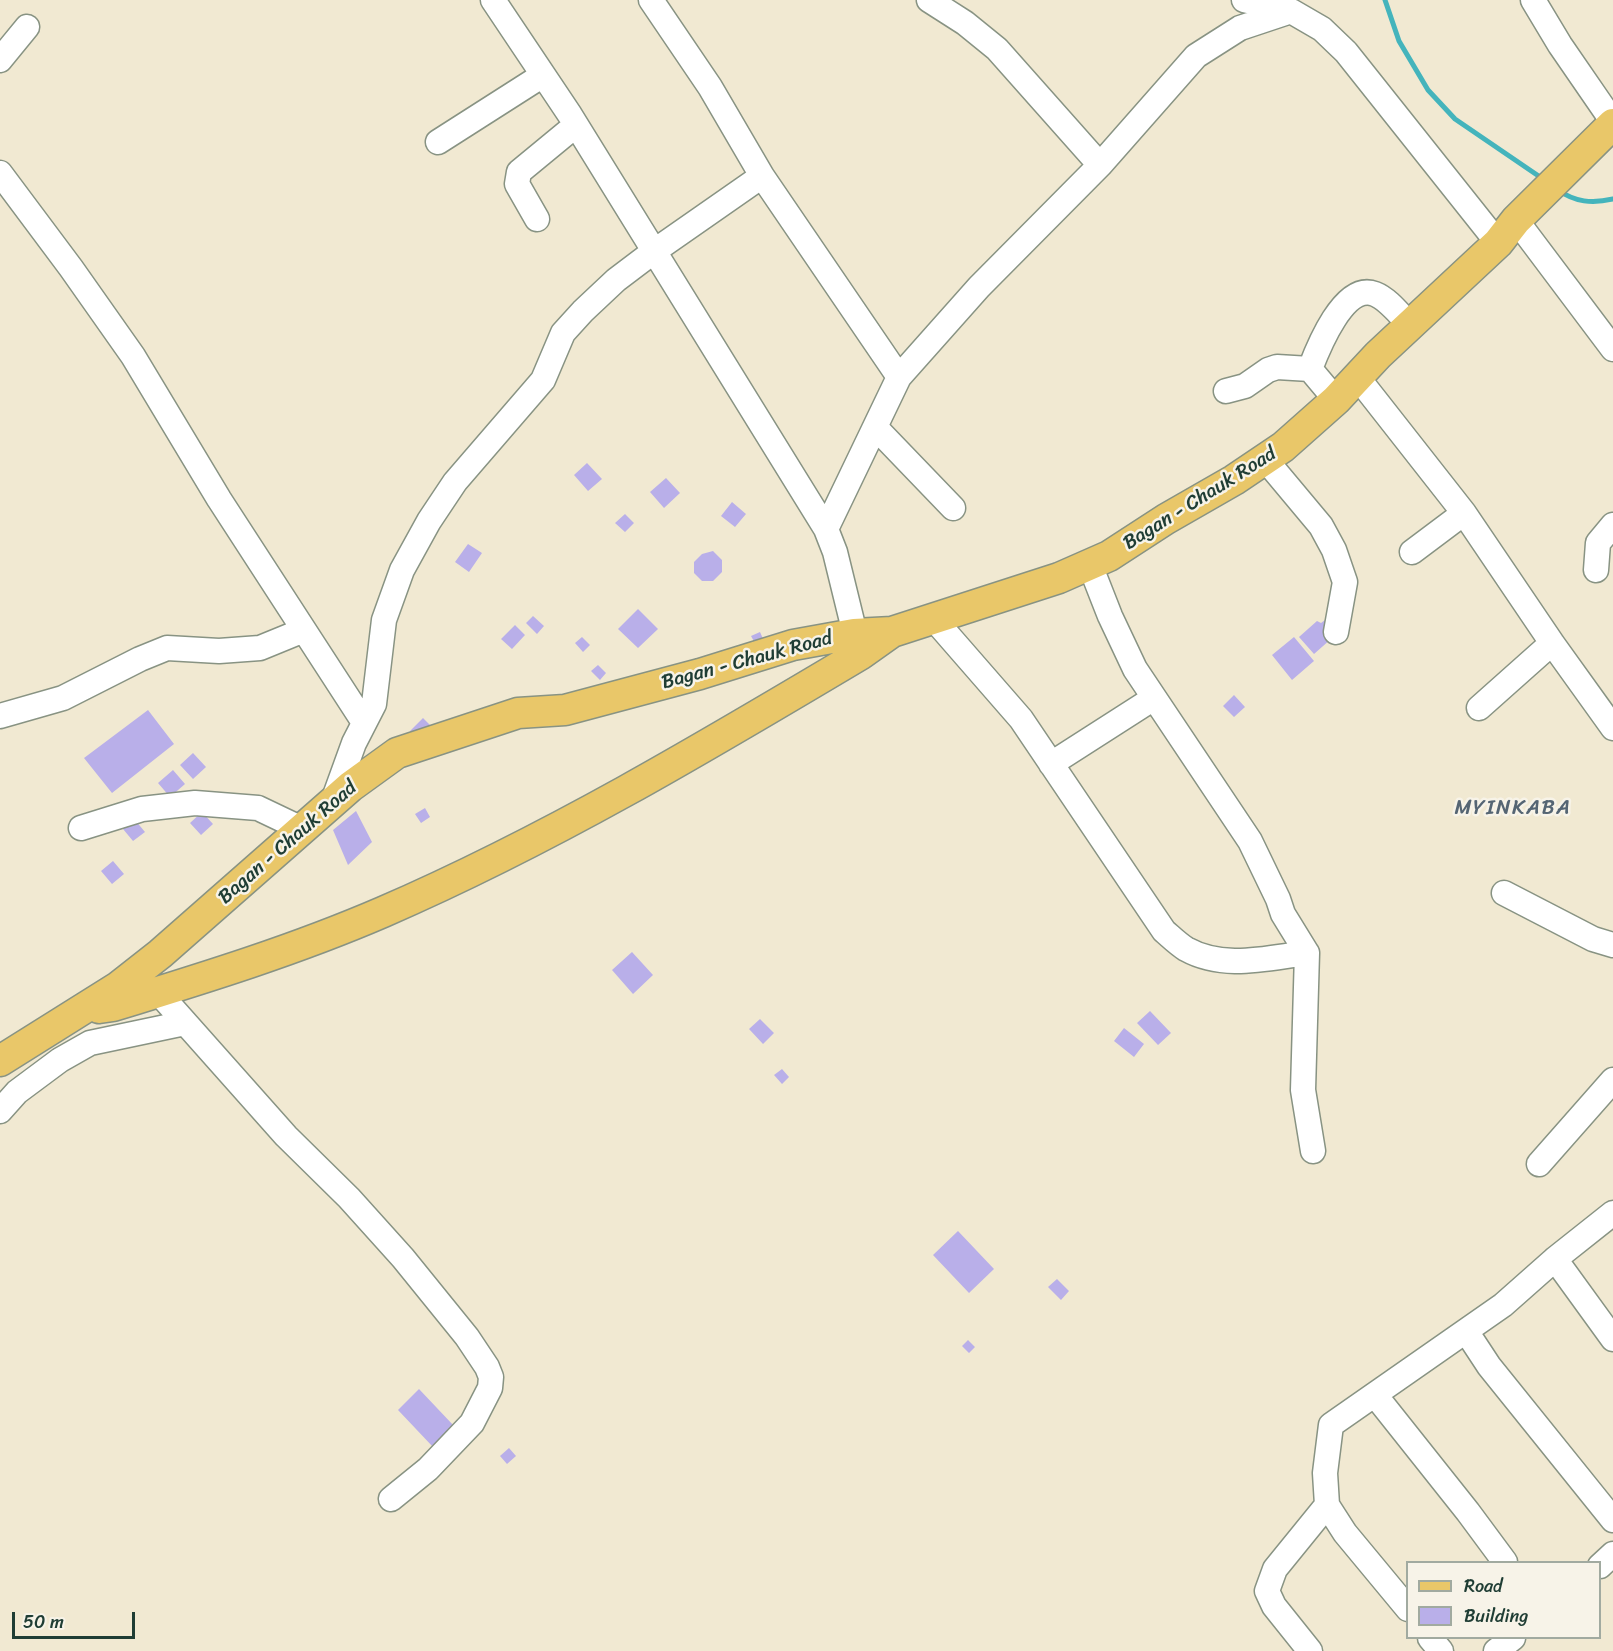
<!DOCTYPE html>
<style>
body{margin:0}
#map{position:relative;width:1613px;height:1651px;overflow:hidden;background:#f1e9d2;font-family:Sriracha,sans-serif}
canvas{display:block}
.legend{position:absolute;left:1406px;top:1561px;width:195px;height:78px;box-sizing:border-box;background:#f7f3e8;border:2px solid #a1aaa0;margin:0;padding:8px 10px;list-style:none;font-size:18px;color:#1f3d34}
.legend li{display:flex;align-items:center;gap:12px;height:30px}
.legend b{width:30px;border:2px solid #a1aaa0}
.scale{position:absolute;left:12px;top:1612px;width:123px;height:27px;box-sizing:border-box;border:3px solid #1f3d34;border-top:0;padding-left:8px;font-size:18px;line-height:21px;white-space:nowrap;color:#1f3d34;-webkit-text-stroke:4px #f7f3e8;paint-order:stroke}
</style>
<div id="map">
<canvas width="1613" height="1651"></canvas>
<ul class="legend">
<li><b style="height:8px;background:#e9c769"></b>Road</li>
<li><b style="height:16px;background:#b9afe9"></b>Building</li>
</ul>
<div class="scale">50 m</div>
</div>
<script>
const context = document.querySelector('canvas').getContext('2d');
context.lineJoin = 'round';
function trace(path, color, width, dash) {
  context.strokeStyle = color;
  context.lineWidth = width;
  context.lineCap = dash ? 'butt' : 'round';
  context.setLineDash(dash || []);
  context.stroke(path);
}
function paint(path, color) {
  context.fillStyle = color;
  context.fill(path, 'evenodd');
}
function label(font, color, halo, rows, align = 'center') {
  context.font = font + ' Sriracha,sans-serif';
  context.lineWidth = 5;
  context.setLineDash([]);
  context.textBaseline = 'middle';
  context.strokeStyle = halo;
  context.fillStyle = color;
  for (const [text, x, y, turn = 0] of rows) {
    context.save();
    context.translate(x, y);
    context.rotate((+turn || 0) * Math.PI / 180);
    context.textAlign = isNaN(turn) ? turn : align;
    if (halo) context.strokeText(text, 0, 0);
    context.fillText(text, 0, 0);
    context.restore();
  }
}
const stream = new Path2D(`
 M 1385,0 L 1399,41 L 1428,90 L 1455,119 L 1543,179
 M 1558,190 C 1575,202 1592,204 1613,199`);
const building = new Path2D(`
 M 587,463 L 602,479 L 588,491 L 574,475 Z
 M 666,478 L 680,493 L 664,508 L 650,492 Z
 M 732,502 L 746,514 L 735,527 L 721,516 Z
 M 625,514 L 634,523 L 625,532 L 615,523 Z
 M 468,544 L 482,553 L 469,572 L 455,562 Z
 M 713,551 L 722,560 L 722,572 L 713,581 L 702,581 L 694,573 L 694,562 L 702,554 Z
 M 638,609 L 658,629 L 638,648 L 618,629 Z
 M 533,616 L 544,626 L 537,634 L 526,623 Z
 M 1325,620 L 1333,629 L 1331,639 L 1314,654 L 1299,637 L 1317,621 L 1321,623 Z
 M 515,625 L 525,635 L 512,649 L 501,639 Z
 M 760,632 L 764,641 L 756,645 L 751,636 Z
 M 582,637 L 590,645 L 583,652 L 575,643 Z
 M 1294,637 L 1314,661 L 1292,680 L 1272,655 Z
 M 598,665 L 606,673 L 600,680 L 591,671 Z
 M 1234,695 L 1245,707 L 1234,717 L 1223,706 Z
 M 148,710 L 174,744 L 112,793 L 84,758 Z
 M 423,718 L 433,728 L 420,741 L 410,731 Z
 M 193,753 L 206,767 L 193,779 L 180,765 Z
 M 173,770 L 185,784 L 170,797 L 158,783 Z
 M 425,808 L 430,817 L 421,823 L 415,814 Z
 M 356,811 L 372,842 L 348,865 L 333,830 Z
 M 202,812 L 213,824 L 201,835 L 190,823 Z
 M 135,820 L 145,832 L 133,841 L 123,829 Z
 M 113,861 L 124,874 L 112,884 L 101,871 Z
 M 632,952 L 653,975 L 633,994 L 612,970 Z
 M 1150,1011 L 1171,1033 L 1158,1045 L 1137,1023 Z
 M 760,1019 L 774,1033 L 763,1044 L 749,1029 Z
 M 1124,1028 L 1144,1044 L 1134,1057 L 1114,1041 Z
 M 782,1069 L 789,1077 L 782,1084 L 774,1075 Z
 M 958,1231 L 994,1269 L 969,1293 L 933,1255 Z
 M 1057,1279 L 1069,1291 L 1061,1300 L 1048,1287 Z
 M 968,1340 L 975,1347 L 969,1353 L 962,1346 Z
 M 419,1389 L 454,1426 L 433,1447 L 398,1410 Z
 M 509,1448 L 516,1456 L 507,1464 L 500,1456 Z`);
const minor = new Path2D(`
 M 493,0 L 570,115 L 826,529 L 835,552 L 859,650
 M 651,0 L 710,87 L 762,176 L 899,377
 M 929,0 L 965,23 L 997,49 L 1100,165
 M 1244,0 L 1291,11 L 1322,29 L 1346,52 L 1498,243
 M 1533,0 L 1560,45 L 1613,122
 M 0,60 L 27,27
 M 438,142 L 543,75
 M 0,173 L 71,268 L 133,356 L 219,499 L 363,721
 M 537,219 L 517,184 L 519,172 L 576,125
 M 1516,220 L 1613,349
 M 1310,369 C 1318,348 1344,282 1375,294 C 1388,299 1400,315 1410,325
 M 1358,378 L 1464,513 L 1552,643 L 1613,728
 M 1226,391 L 1245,386 L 1268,370 L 1277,367 L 1310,369 L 1336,400
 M 876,428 L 953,508
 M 1265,459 L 1321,526 L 1334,550 L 1345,582 L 1336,632
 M 826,529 L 899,377 L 979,287 L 1100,165 L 1196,56 L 1240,28 L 1291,11
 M 1412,552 L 1464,513
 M 1090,565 L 1110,616 L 1135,669 L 1250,841 L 1278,899 L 1283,914 L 1307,953 L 1303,1090 L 1313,1151
 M 1596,570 L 1598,543 L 1613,525
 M 933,618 L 1021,719 L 1164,931 C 1171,937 1178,944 1186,949 C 1224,970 1266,958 1307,953
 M 1479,708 L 1552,643
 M 0,716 L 63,698 L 140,659 L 167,648 L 219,651 L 260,648 L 304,630
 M 1051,764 L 1154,698
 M 333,801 L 354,743 L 374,704 L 384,620 L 402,570 L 429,521 L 455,482 L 543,380 L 563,333 L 583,311 L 616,280 L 653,252 L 762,176
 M 81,828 L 142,809 L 195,803 L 258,808 L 302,829
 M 1504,893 L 1593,939 L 1613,945
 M 158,992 L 286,1136 L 349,1198 L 403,1258 L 467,1337 L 487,1367 L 491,1377 L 490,1388 L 472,1423 L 428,1469 L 391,1499
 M 0,1111 L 17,1092 L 60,1060 L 90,1043 L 185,1023
 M 1539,1164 L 1613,1080
 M 1555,1259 L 1613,1339
 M 1466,1331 L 1489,1366 L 1613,1520
 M 1375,1395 L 1468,1512 L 1505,1562
 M 1600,1566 L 1613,1554
 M 1408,1609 L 1345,1533 L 1327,1505 L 1325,1473 L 1331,1425 L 1503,1305 L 1555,1259 L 1613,1213
 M 1430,1638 L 1441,1651
 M 1310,1651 L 1274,1606 L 1267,1591 L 1275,1569 L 1327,1505
 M 1496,1651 L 1513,1638`);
const major = new Path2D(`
 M 99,1008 L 113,1006 C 204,978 295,950 383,912 C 549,840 705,747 861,654 L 892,632
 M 0,1061 L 118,987 L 160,954 L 350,787 L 397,753 L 518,713 L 565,710 L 700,674 L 793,645 L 854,634 L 892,632 L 1059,578 L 1109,556 L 1166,519 L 1234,480 L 1283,447 L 1336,400 L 1378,355 L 1498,243 L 1516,220 L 1613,124`);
const streetNames = [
 ["Bagan - Chauk Road",1200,499,-32],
 ["Bagan - Chauk Road",747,661,-15],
 ["Bagan - Chauk Road",288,843,-41]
];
const neighbourhoodNames = [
 ["MYINKABA",1513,809]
];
trace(stream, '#44b4bc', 5);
paint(building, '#b9afe9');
trace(minor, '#889383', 27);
trace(major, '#889383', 33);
trace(minor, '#fff', 24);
trace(major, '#e9c769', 30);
label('20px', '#1f3d34', '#f7f3e8', streetNames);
context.letterSpacing = '1.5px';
label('21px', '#556573', '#f7f3e8', neighbourhoodNames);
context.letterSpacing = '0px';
</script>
